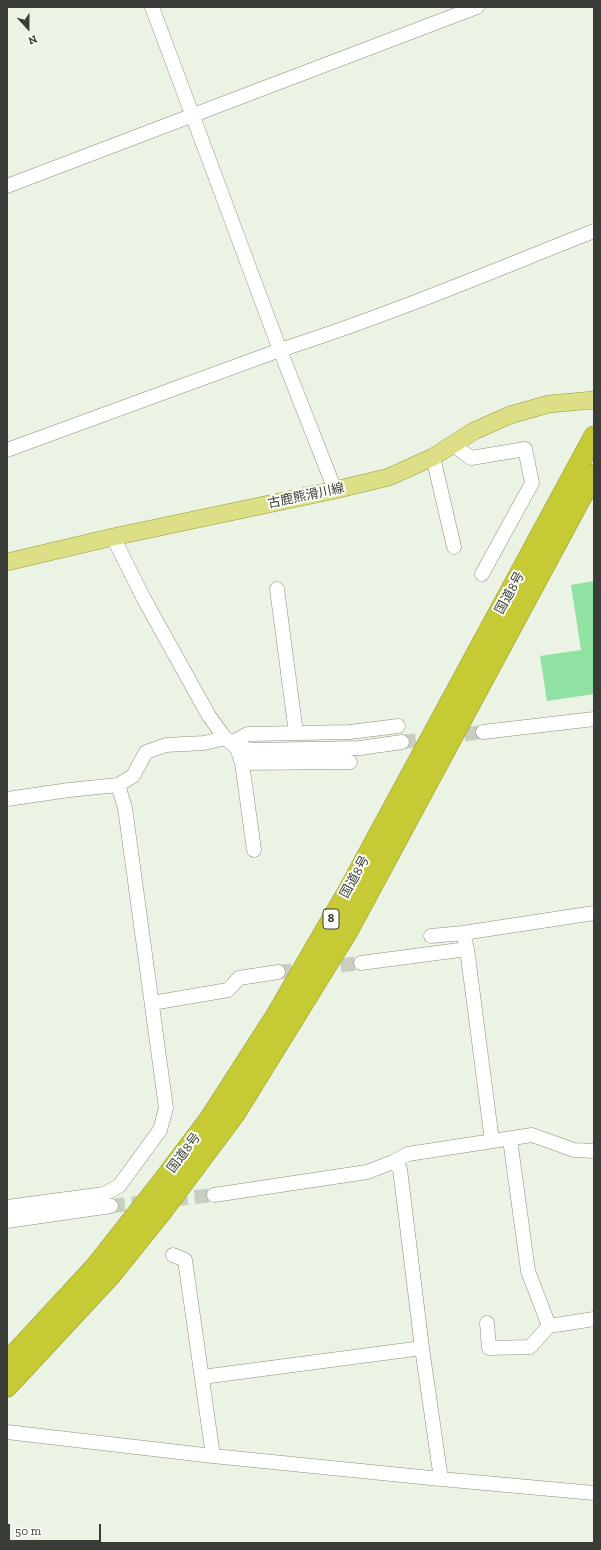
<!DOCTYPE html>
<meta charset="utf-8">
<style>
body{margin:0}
#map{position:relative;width:601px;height:1550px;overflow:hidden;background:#ebf3e4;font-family:"Zilla Slab",serif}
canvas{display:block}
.frame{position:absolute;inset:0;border:8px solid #3a3d37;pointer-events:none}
.north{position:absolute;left:8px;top:8px;width:40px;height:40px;-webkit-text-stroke:3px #fbfff8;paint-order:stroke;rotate:159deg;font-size:11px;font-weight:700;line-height:16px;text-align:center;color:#3a3d37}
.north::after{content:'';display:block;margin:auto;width:14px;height:18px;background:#3a3d37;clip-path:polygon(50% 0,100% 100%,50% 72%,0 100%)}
.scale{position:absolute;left:8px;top:1524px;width:93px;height:18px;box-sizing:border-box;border:2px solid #3a3d37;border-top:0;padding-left:5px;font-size:12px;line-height:14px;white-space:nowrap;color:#3a3d37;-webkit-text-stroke:3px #fbfff8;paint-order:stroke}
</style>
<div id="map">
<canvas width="601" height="1550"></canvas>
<div class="frame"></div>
<div class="north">N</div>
<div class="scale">50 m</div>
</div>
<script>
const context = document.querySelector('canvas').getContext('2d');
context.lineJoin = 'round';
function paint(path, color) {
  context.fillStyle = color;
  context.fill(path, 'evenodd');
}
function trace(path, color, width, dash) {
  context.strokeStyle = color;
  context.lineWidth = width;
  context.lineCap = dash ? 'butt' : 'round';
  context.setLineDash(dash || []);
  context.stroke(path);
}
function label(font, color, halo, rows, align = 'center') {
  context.font = font + ' "Zilla Slab","Noto Sans JP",serif';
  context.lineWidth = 4;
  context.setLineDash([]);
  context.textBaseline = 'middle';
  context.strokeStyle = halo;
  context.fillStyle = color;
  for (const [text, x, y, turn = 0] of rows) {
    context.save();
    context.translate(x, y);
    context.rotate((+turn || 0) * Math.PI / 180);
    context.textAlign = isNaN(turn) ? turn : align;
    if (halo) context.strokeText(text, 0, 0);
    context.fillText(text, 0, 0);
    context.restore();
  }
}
const building = new Path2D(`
 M 594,581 L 594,694 L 547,701 L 540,656 L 581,650 L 571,585 Z`);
const minorTunnel = new Path2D(`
 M 402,742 L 483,732
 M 278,972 L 361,963
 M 111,1206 L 214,1195`);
const minor = new Path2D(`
 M 152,7 L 280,350 L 335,490
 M 7,186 L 477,7
 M 453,445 L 471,458 L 525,449 L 532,483 L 482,574
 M 7,450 L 280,350 C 387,316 490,272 594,231
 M 433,457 L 454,547
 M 113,537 L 144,599 L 209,716 L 225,738 L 237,748 L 256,750 L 360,748 L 402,742
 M 277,589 L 296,733
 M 483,732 L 594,719
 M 231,743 L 248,734 L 350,732 L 398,726
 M 237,748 L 242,763 L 350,762
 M 242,763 L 254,850
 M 7,799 L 69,790 L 118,785 L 133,776 L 146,752 L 166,745 L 204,743 L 225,738
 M 431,936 L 463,933 L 594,913
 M 467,949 L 492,1141
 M 361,963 L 467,949 L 465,941
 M 152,1003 L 228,990 L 239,978 L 278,972
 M 510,1139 L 528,1271 L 549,1326
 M 393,1162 L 400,1169 L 422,1348 L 441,1479 L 594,1493
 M 214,1195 L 367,1172 L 393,1162 L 408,1154 L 532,1135 L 574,1150 L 594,1151
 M 7,1207 L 104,1194 L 119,1186 L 160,1130 L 166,1108 L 125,808 L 118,785
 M 7,1221 L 111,1206
 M 173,1255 L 185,1260 L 213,1456
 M 487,1323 L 489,1348 L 530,1347 L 549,1326 L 594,1319
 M 202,1377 L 422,1348
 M 7,1432 L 213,1456 L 441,1479`);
const major = new Path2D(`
 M 7,562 L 113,537 L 335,490 L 389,477 L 433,457 L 474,431 L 510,415 L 549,404 L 594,400`);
const highway = new Path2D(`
 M 7,1362 L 95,1267 L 161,1183 L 210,1118 L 275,1017 L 348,891 L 594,436
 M 7,1387 L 112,1274 L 161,1213 L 235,1114 L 348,931 L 594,474`);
const shields = [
 [331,919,16]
];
const shieldNames = [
 ["8",331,919]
];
const streetNames = [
 ["古鹿熊滑川線",306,496,-12],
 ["国道8号",510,593,-61],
 ["国道8号",355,877,-61],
 ["国道8号",184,1153,-53]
];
paint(building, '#90e2a3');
trace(minorTunnel, '#c8cfc1', 14, [14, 7]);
trace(minor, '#889082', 15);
trace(major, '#959936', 18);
trace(highway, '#959936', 21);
trace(minor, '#fff', 14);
trace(major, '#dddf86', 17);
trace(highway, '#c6ca35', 20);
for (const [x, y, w] of shields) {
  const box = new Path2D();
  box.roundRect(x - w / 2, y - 10, w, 20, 3);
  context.fillStyle = '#fbfff8';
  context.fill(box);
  trace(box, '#3a3d37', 1);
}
label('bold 12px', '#3a3d37', null, shieldNames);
label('13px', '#3a3d37', '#fbfff8', streetNames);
</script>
